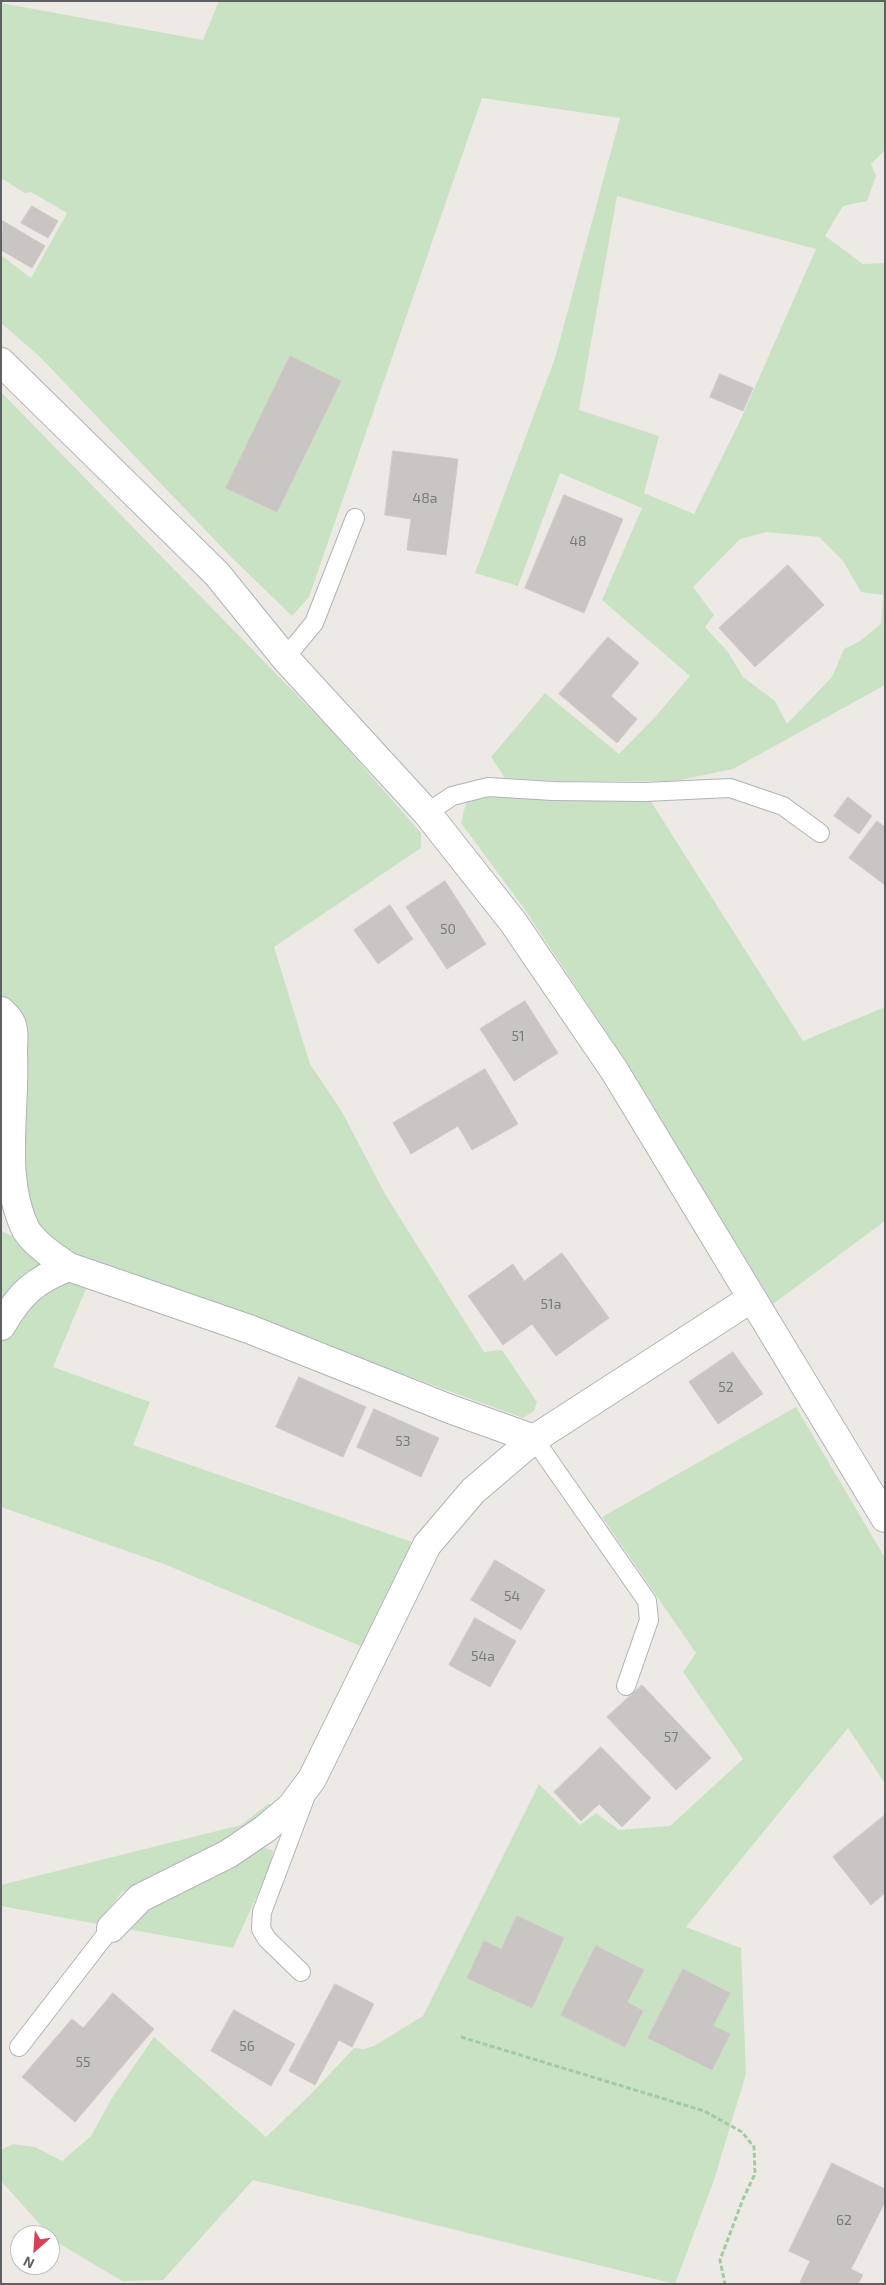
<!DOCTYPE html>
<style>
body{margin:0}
#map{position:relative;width:886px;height:2285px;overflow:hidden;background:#edeae5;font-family:"Exo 2",sans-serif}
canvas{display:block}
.frame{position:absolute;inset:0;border:2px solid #5d6164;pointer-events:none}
.north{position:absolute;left:10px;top:2225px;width:50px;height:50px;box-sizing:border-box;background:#fff;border:1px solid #bec0c1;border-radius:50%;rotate:206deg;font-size:14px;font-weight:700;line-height:20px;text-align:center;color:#5d6164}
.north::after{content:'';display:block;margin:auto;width:18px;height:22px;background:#d74155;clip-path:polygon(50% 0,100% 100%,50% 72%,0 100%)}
</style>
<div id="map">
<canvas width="886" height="2285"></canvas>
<div class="frame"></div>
<div class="north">N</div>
</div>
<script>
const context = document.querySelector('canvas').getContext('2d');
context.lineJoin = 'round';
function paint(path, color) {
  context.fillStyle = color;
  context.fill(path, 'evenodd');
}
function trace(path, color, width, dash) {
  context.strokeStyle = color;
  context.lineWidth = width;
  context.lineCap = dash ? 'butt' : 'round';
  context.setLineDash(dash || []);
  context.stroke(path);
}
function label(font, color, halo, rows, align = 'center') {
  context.font = font + ' "Exo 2",sans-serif';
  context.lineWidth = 4.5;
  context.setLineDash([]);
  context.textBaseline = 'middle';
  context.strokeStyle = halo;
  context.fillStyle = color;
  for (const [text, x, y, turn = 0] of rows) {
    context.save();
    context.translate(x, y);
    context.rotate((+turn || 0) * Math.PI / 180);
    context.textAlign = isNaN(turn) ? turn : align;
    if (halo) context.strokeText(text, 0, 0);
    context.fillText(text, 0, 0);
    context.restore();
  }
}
const green = new Path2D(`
 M 219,1 L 885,1 L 885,150 L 871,164 L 876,176 L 867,201 L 843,206 L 825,236 L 863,264 L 885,263 L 885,685 L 733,769 L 675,781 L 557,781 L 505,778 L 491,757 L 545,693 L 619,754 L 655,717 L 690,676 L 602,600 L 642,508 L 560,473 L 518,586 L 475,573 L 555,358 L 620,118 L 482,98 L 309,597 L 292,616 L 231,557 L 39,356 L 1,323 L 1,255 L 31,278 L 67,213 L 31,192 L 25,193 L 1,178 L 1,3 L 203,40 ZM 617,196 L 816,249 L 740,421 L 694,514 L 644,493 L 659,436 L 579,410 ZM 766,532 L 819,537 L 843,561 L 861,592 L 883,595 L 881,624 L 860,641 L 844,649 L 832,677 L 787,724 L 775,701 L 743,677 L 728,652 L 705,627 L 714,615 L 693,587 L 740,539 Z
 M 1,392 L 330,729 L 421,833 L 421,848 L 274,947 L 310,1064 L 341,1110 L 385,1194 L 484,1352 L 502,1350 L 537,1402 L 534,1411 L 523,1418 L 254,1320 L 148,1285 L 54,1247 L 21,1200 L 1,999 Z
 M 484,797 L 584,801 L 650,800 L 803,1041 L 885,1007 L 885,1221 L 769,1307 L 717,1223 L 624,1059 L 523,907 L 461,823 L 466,803 Z
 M 1,1231 L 23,1241 L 42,1264 L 1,1312 Z
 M 64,1280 L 88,1284 L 53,1367 L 150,1402 L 133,1445 L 415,1543 L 365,1648 L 164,1564 L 1,1507 L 1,1340 L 28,1296 Z
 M 796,1407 L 885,1558 L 885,1779 L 884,1782 L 848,1728 L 686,1927 L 741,1948 L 746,2074 L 714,2180 L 675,2284 L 253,2180 L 163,2280 L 122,2281 L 55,2241 L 1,2181 L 1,2150 L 13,2144 L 35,2147 L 62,2161 L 91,2136 L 112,2098 L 154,2037 L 266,2137 L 310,2095 L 354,2048 L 364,2049 L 374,2046 L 423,2016 L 539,1784 L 580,1825 L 596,1813 L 619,1830 L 670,1826 L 743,1759 L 683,1672 L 696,1653 L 602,1517 Z
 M 268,1804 L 277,1806 L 226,1846 L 122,1892 L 97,1924 L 1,1906 L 1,1885 L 241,1825 Z
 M 261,1847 L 273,1850 L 270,1867 L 233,1948 L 127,1929 L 137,1911 Z`);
const building = new Path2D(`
 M 32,206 L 58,221 L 48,238 L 21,223 Z
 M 3,221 L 45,246 L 32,268 L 1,250 Z
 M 290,356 L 341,381 L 277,512 L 226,488 Z
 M 720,374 L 753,388 L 743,411 L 710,397 Z
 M 393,451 L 458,459 L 446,555 L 407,550 L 411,519 L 385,515 Z
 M 564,495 L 623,519 L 584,613 L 525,588 Z
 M 788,565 L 824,605 L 755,667 L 719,628 Z
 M 608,637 L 639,663 L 611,696 L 637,719 L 617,743 L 559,694 Z
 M 848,797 L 872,816 L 859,834 L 834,816 Z
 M 877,821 L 885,827 L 885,885 L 849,858 Z
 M 445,881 L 486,944 L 447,969 L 406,907 Z
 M 390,905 L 413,939 L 378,964 L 354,930 Z
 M 525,1001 L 558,1053 L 514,1081 L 480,1029 Z
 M 485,1069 L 518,1124 L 472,1150 L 458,1126 L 411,1154 L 393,1123 Z
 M 562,1253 L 609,1318 L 556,1356 L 532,1324 L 503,1345 L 468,1296 L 513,1264 L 524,1281 Z
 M 733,1352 L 763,1394 L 718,1424 L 689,1382 Z
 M 299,1377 L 366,1407 L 343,1457 L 276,1427 Z
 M 374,1409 L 439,1438 L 421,1477 L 357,1447 Z
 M 495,1560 L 545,1590 L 521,1630 L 471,1600 Z
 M 475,1618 L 516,1641 L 490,1687 L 449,1665 Z
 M 642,1685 L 711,1758 L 676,1790 L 607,1717 Z
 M 601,1747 L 651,1798 L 622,1827 L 599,1804 L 581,1821 L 554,1792 Z
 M 885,1815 L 885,1893 L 871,1905 L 833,1857 Z
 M 517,1916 L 564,1938 L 532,2008 L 467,1978 L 484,1941 L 501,1949 Z
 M 596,1946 L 644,1970 L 627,2002 L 643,2011 L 625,2047 L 561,2015 Z
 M 683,1969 L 730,1993 L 713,2026 L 730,2034 L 712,2070 L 648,2038 Z
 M 335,1984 L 374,2004 L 352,2047 L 339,2040 L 315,2085 L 289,2071 Z
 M 113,1993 L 154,2029 L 75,2122 L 22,2077 L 72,2019 L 83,2028 Z
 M 234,2010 L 295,2044 L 271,2086 L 211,2051 Z
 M 832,2163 L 885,2189 L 885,2202 L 851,2269 L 863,2275 L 858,2284 L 804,2284 L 800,2282 L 810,2261 L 789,2251 Z`);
const path = new Path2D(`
 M 461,2037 L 704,2111 L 742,2132 L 754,2147 L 755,2174 L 743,2199 L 720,2260 L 725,2284`);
const service = new Path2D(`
 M 285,658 L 314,623 L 355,518
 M 427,813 L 452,796 L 488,787 L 553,791 L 645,792 L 730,788 L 783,806 L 820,833
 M 534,1439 L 647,1601 L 649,1620 L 626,1686
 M 301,1972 L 267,1939 L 261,1929 L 262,1912 L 305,1798
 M 19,2047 L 111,1928`);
const minor = new Path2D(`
 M 1,362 L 217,574 L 285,658 L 427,813 L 513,922 L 614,1070 L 885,1518
 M 1,1011 C 4,1014 10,1019 11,1023 C 15,1030 13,1045 13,1053 C 16,1111 0,1177 26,1230 C 36,1245 54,1257 69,1267 L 249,1329 L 450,1409 L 534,1439
 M 1,1326 C 20,1294 34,1280 69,1267
 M 111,1928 L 140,1898 L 228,1854 L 265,1829 L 291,1807 L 312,1779 L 427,1545 L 473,1491 L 534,1439 L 752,1298`);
const numberNames = [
 ["48a",425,498],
 ["48",578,541],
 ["50",448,929],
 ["51",518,1036],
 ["51a",551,1304],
 ["52",726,1387],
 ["53",403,1441],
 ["54",512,1596],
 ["54a",483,1656],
 ["57",671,1737],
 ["56",247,2046],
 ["55",83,2062],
 ["62",844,2220]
];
paint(green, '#cae2c4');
paint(building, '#c9c5c2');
trace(building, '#d1cac4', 1);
trace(service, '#b0b3b6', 20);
trace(minor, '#b0b3b6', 30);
trace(path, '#a2caa4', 3, [5, 2.5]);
trace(service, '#fff', 18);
trace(minor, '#fff', 28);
label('14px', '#787a7c', null, numberNames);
</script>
